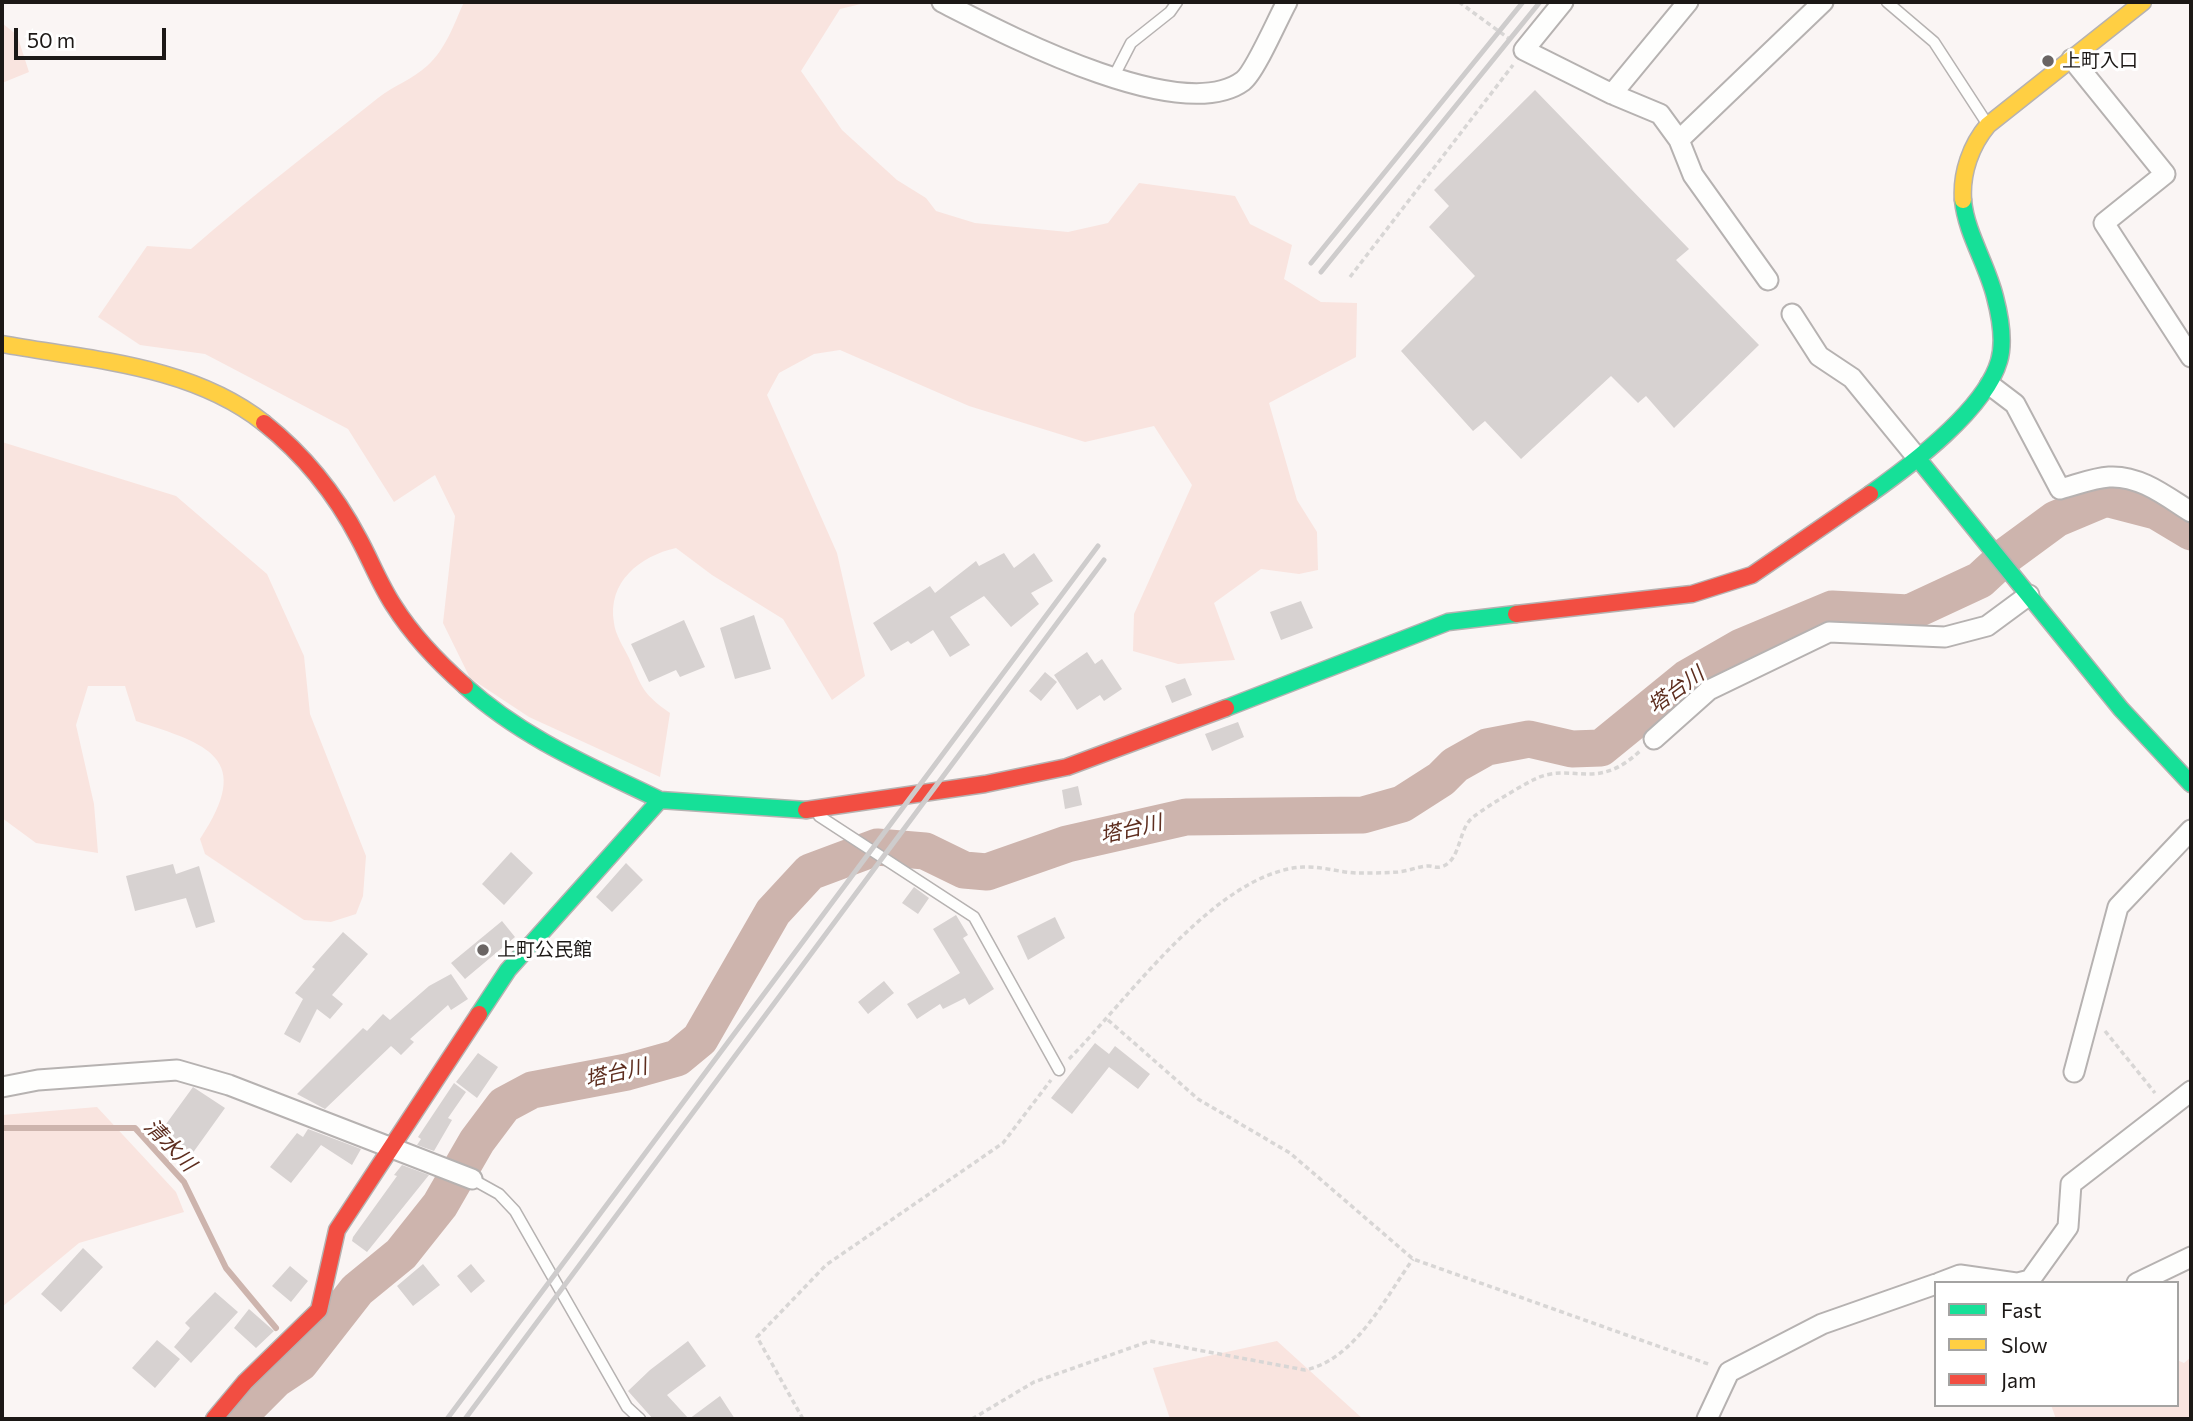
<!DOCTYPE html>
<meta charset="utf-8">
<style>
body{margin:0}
#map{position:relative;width:2193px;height:1421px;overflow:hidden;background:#faf5f4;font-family:Commissioner,sans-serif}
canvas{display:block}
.frame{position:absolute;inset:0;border:4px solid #1c1816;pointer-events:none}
.legend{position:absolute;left:1934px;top:1281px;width:245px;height:126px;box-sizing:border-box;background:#fff;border:2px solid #a4a3a2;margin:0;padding:9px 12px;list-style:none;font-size:21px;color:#1c1816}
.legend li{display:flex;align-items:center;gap:14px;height:35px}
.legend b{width:35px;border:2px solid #a4a3a2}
.scale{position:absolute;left:14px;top:28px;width:152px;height:32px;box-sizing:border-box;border:4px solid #1c1816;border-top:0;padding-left:9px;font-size:21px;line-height:24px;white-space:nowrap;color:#1c1816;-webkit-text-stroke:5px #fff;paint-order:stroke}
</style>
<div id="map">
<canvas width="2193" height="1421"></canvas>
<div class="frame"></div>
<ul class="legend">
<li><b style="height:9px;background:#16e098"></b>Fast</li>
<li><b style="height:9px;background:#ffcf43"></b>Slow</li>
<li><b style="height:9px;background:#f24e42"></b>Jam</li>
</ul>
<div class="scale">50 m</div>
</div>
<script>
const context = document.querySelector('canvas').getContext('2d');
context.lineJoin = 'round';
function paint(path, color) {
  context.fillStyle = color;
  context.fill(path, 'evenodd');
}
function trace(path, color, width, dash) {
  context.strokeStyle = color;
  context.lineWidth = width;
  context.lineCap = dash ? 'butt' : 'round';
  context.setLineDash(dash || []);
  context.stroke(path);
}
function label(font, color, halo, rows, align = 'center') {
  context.font = font + ' Commissioner,"Noto Sans JP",sans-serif';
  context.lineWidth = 6;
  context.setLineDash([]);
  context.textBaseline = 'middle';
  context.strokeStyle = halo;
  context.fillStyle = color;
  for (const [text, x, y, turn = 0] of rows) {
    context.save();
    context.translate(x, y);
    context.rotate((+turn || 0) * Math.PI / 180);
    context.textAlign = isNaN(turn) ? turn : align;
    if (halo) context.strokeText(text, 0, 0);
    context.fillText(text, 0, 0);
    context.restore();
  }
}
const green = new Path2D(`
 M 464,2 L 869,2 L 840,9 L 801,71 L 842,130 L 897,180 L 926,198 L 936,211 L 975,223 L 1068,232 L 1108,223 L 1139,183 L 1235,196 L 1250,224 L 1292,245 L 1284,279 L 1321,302 L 1357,303 L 1356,357 L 1269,403 L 1297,500 L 1317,532 L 1318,570 L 1299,574 L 1261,569 L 1214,603 L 1235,660 L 1178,664 L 1133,651 L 1134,614 L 1192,485 L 1154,426 L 1085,442 L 969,406 L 840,350 L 814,354 L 779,373 L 767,395 L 837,553 L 865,676 L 832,700 L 783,619 L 712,575 L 676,548 C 640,556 607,582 614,623 C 615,634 624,648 629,658 C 642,688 643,694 670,713 L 660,777 L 529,717 L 470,678 L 443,623 L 455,516 L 435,475 L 394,502 L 348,429 L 205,354 L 140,345 L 98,317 L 147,246 L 191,249 C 252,196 315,148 378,98 C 393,86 413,79 427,66 C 446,49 454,24 464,2 Z
 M 2,23 L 17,35 L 29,72 L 2,83 Z
 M 2,442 L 176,496 L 267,574 L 304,656 L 310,714 L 366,856 L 363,896 L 356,914 L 331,922 L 304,920 L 205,854 L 200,839 C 255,757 207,744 136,721 L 125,686 L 88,686 L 76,725 L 94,804 L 98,853 L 36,843 L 2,818 Z
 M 97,1107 L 176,1192 L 184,1212 L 79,1243 L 2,1307 L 2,1115 Z
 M 1277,1341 L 1363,1419 L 1170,1419 L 1153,1368 Z
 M 2191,1357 L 2191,1419 L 2056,1419 L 2051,1405 L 2177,1405 L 2177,1360 L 2184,1363 Z`);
const stream = new Path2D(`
 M 2,1128 L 135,1128 L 184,1182 L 226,1268 L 276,1328
 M 293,1352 L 300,1363`);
const river = new Path2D(`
 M 236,1419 L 276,1379 L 300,1363 L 357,1290 L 401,1254 L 440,1205 L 477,1141 L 504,1105 L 532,1090 L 627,1072 L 677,1058 L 700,1039 L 773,912 L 810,872 L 877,847 L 925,851 L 964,870 L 987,872 L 1067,844 L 1186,817 L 1363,815 L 1402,804 L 1441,779 L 1455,765 L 1487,747 L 1529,739 L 1572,749 L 1601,748 L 1687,678 L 1741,647 L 1832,609 L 1909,613 L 1980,580 L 2007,555 L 2056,519 L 2106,498 L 2156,511 L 2191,532`);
const building = new Path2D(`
 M 1535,90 L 1689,249 L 1676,260 L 1759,345 L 1674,428 L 1646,396 L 1638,403 L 1611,376 L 1521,459 L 1485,421 L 1473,431 L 1401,351 L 1475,276 L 1429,227 L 1449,206 L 1434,190 Z
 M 1004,553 L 1014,568 L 1034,553 L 1053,581 L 1031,593 L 1039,604 L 1011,627 L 984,596 L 950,617 L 970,645 L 950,657 L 933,630 L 911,644 L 908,641 L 891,651 L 873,623 L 930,586 L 935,593 L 976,561 L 979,566 Z
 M 1301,601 L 1313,628 L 1281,640 L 1270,612 Z
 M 754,615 L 771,669 L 735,679 L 720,628 Z
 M 684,620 L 705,667 L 680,677 L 676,670 L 649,682 L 631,644 Z
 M 1087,652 L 1095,664 L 1102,659 L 1122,689 L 1104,701 L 1100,695 L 1077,710 L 1054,675 Z
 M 1045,672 L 1057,682 L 1041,701 L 1029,691 Z
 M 1185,678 L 1192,695 L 1172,703 L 1165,686 Z
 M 1238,722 L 1244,737 L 1212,751 L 1205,734 Z
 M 1078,786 L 1082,805 L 1065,809 L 1062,790 Z
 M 511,852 L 533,873 L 504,905 L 482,884 Z
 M 626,863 L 643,880 L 612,912 L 596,897 Z
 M 173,864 L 176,874 L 199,866 L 215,922 L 196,928 L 186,898 L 135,911 L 126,876 Z
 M 914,887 L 929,898 L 918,914 L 902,903 Z
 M 956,915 L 968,935 L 963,938 L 994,989 L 969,1005 L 965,998 L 943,1009 L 940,1004 L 917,1019 L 907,1004 L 960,973 L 933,929 Z
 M 1055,917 L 1065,938 L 1028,960 L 1017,936 Z
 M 502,921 L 515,937 L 465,979 L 451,963 Z
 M 343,932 L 368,954 L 332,995 L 343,1004 L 330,1019 L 317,1009 L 300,1043 L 284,1034 L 303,999 L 295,993 L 315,969 L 312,967 Z
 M 451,974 L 468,999 L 451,1010 L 448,1005 L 410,1039 L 414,1042 L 401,1055 L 391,1046 L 325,1109 L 297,1094 L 363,1028 L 367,1031 L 383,1014 L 390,1020 L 429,986 Z
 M 884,981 L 894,993 L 868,1014 L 858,1002 Z
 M 1095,1043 L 1109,1054 L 1115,1046 L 1150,1074 L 1138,1089 L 1109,1067 L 1072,1114 L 1051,1098 Z
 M 478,1053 L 498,1067 L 477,1098 L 456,1082 Z
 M 454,1083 L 466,1092 L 448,1118 L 452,1120 L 434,1151 L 417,1145 L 421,1139 L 418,1137 Z
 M 193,1087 L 225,1108 L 192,1154 L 161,1131 Z
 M 308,1129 L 361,1149 L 352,1165 L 321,1145 L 291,1183 L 270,1167 L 297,1133 L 303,1137 Z
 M 402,1165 L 429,1175 L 367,1252 L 352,1241 L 353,1237 L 397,1176 L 394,1175 Z
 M 83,1248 L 103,1267 L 61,1312 L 41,1294 Z
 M 423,1264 L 440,1285 L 413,1306 L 397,1286 Z
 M 471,1264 L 485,1281 L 471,1293 L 457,1276 Z
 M 290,1266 L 308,1281 L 291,1302 L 272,1286 Z
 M 215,1292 L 238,1312 L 191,1363 L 174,1347 L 190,1328 L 185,1323 Z
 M 249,1309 L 274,1331 L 256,1348 L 234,1328 Z
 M 157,1340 L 180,1359 L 155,1388 L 132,1368 Z
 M 688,1341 L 706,1366 L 667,1395 L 689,1419 L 653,1419 L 628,1391 L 650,1370 Z
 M 720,1396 L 735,1419 L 689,1419 Z`);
const path = new Path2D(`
 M 1459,2 L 1508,38
 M 1350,277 L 1513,65
 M 1108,1020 L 1198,1099 L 1290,1153 L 1413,1259 L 1711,1365
 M 2105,1031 L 2155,1093
 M 1069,1059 C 1126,1002 1216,872 1303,867 C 1320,866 1338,872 1356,873 C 1369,873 1384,873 1398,872 C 1409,871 1419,866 1429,866 C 1433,866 1436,868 1440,867 C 1460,863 1458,833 1470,820 C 1477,812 1521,786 1533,780 C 1572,760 1595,794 1641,750
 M 803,1419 L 757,1337 L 826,1265 L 1003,1143 L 1051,1080
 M 972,1419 L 1034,1382 L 1150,1341 L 1305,1370 C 1355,1360 1385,1298 1413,1259`);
const lane = new Path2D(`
 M 1887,2 L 1934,42 L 1988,125
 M 1113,78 L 1131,43 L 1170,12 L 1177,2
 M 819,816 L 974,917 L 1059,1070
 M 472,1179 L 499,1194 L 515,1211 L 627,1407 L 640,1419`);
const street = new Path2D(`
 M 942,2 C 1003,33 1181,127 1243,81 C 1255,72 1278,18 1287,2
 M 1563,2 L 1524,50 L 1612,94 L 1660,114 L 1679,140 L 1693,175 L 1768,280
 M 2072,59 L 2165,174 L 2104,223 L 2191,357
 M 1612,94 L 1688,2
 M 1679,140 L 1823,2
 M 1792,314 L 1819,356 L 1852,378 L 1919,460
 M 1990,385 L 2015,404 L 2060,489 C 2076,485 2093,478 2109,477 C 2140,475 2167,497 2191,512
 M 1654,739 L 1709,690 L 1829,632 L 1945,637 L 1987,626 L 2029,595
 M 2074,1072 L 2118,907 L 2191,830
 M 2,1087 L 38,1080 L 177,1070 L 229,1085 L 472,1179
 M 1939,1283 L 1960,1275 L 2016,1283
 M 2018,1283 L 2030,1280 L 2068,1227 L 2071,1184 L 2191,1091
 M 2137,1283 L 2191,1257
 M 1707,1419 L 1729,1372 L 1822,1324 L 1936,1284`);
const fast = new Path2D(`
 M 1919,460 L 2121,709 L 2191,784
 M 1870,494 C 1911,465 1985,410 1999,361 C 2005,341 2000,316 1995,297 C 1987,264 1966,233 1963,200
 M 465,686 C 522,738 592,767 660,800
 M 1226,708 L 1448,622 L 1516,614
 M 479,1014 L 508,970 L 660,800 L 806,810`);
const slow = new Path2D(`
 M 1963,200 C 1961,173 1971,145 1988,125 L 2143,2
 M 2,344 C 90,360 191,365 264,423`);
const jam = new Path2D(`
 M 264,423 C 303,454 336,495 359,539 C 371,561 380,585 394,606 C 413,636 439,663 465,686
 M 1516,614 L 1692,594 L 1752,575 L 1870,494
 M 806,810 L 985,784 L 1067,767 L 1226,708
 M 214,1419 L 245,1382 L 319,1310 L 337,1230 L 479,1014`);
const rail = new Path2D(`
 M 1311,263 L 1523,2
 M 1321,272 L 1540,2
 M 447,1419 L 1098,546
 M 465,1419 L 1104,560`);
const markers = [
 [2048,61,7,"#6a6564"],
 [483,950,7,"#6a6564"]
];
const poiNames = [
 ["上町入口",2062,61],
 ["上町公民館",497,950]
];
const waterNames = [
 ["塔台川",1676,690,-36],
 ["塔台川",1131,829,-13],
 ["塔台川",616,1073,-13],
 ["清水川",170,1145,46]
];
paint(green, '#f9e4df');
trace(stream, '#cdb4ad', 6);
trace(river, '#cdb4ad', 37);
paint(building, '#d7d2d1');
trace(lane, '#b6b2b1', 13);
trace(street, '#b6b2b1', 23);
trace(fast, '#b6b2b1', 19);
trace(slow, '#b6b2b1', 19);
trace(jam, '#b6b2b1', 19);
trace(path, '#d8d6d5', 3.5, [5, 3.5]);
trace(lane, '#fefefd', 10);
trace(street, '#fefefd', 19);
trace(fast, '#16e098', 16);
trace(slow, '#ffcf43', 16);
trace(jam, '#f24e42', 16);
trace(rail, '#cecccc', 5);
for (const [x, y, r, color] of markers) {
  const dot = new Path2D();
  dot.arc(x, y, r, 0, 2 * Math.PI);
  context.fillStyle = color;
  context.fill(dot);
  trace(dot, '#fff', 2.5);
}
label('19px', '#1c1816', '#fff', poiNames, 'left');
label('italic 21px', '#5e2e1f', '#fff', waterNames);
</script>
